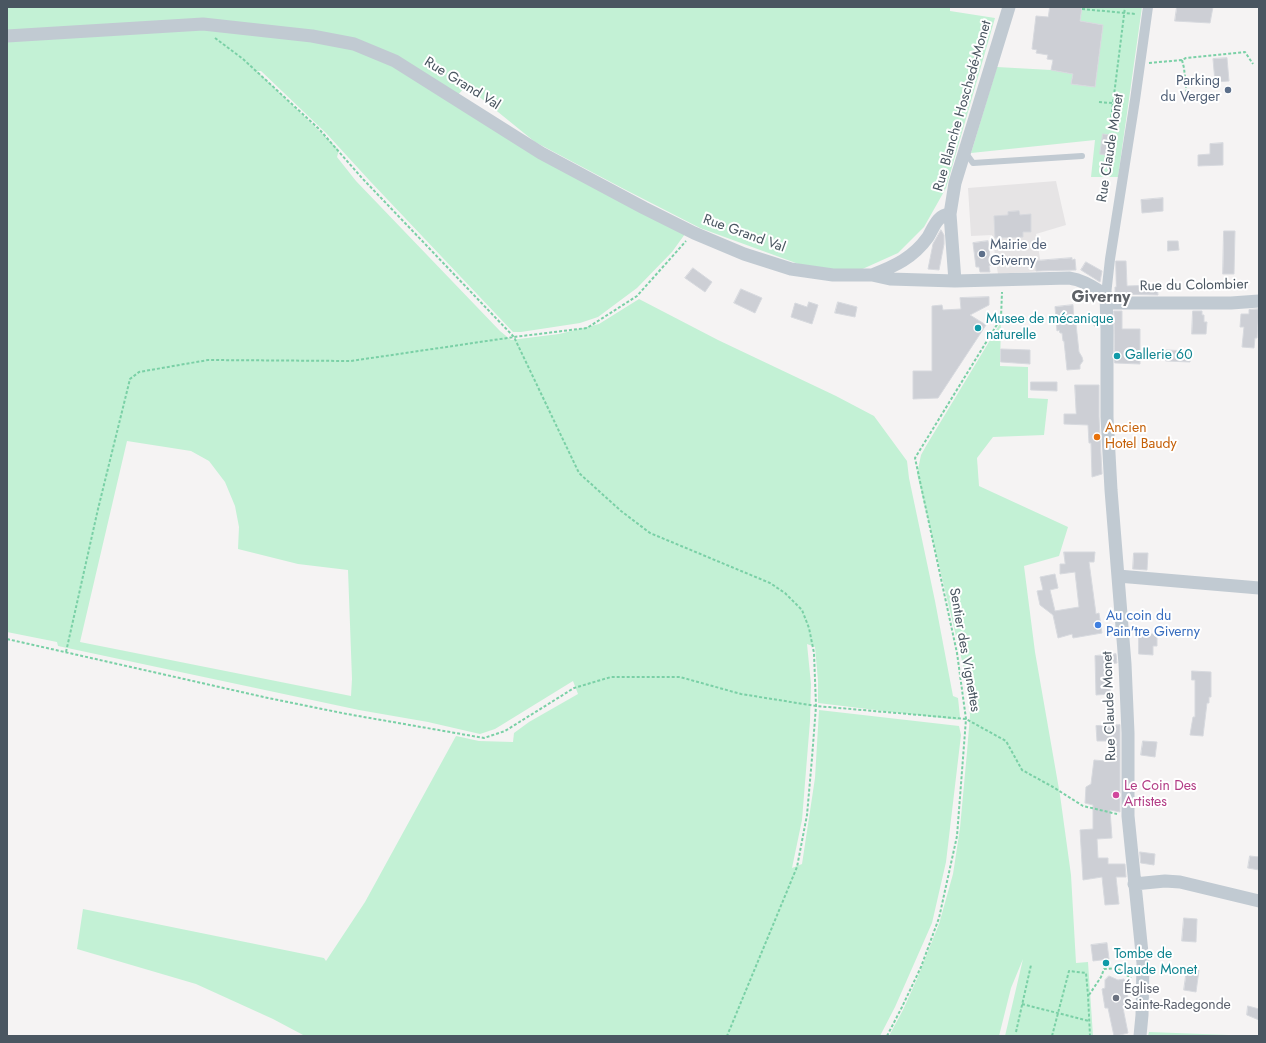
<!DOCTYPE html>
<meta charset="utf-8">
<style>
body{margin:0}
#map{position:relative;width:1266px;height:1043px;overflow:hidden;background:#f5f3f3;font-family:Jost,sans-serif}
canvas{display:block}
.frame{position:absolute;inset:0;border:8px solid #4a5661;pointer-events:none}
</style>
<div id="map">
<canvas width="1266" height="1043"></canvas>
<div class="frame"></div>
</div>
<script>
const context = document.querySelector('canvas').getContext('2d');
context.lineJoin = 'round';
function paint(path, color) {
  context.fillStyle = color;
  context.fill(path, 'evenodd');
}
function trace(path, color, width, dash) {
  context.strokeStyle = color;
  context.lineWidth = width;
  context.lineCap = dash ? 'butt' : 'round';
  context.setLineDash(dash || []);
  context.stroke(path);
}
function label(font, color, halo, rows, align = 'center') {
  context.font = font + ' Jost,sans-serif';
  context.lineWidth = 4;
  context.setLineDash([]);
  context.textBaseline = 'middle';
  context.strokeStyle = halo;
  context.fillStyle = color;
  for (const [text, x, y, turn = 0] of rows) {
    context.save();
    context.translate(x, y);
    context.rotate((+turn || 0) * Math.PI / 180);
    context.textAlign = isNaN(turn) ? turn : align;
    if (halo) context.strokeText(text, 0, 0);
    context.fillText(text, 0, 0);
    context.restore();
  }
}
const education = new Path2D(`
 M 1056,181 L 1066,225 L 1036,234 L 1042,271 L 998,274 L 992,235 L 971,236 L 968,188 Z`);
const green = new Path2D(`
 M 7,7 L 950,7 L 950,11 L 995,18 L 946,188 L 924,227 L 898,253 L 858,271 L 815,270 L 700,228 L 622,188 L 535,142 L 466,86 L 457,96 L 685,234 L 672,252 L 637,288 L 598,317 L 580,323 L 521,332 L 513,332 L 369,180 L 326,133 L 261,71 L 257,71 L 339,150 L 337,157 L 356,181 L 500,331 L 511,340 L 559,334 L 599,324 L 639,299 L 718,340 L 836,396 L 874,416 L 907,461 L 909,478 L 935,601 L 953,696 L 958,698 L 960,717 L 958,720 L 818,703 L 818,681 L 815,647 L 807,644 L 811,684 L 810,721 L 802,820 L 792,868 L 802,864 L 815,778 L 819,710 L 959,726 L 961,735 L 946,862 L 932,923 L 895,1007 L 880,1036 L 305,1036 L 273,1019 L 196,984 L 77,949 L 83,909 L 324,958 L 326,961 L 365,902 L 456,736 L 479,741 L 513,742 L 514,733 L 529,722 L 578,694 L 573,681 L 495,729 L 480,734 L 428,722 L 359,710 L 58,646 L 57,642 L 7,632 ZM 127,441 L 191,451 L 209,461 L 225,482 L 235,506 L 239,527 L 238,549 L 298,564 L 348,570 L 352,679 L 351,696 L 80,642 Z
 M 1082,7 L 1142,7 L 1118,177 L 1091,177 L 1095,140 L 971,153 L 997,67 L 1051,70 L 1073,74 L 1071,84 L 1095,87 L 1103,25 L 1080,21 Z
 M 1001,322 L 1000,366 L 1028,367 L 1028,398 L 1048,399 L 1044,435 L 993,437 L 977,458 L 979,486 L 1068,527 L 1059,556 L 1024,566 L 1035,652 L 1060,795 L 1071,875 L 1076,963 L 1088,962 L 1093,1036 L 1005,1036 L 1023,959 L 1011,988 L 999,1036 L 889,1036 L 903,1010 L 917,979 L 939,924 L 953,874 L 960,828 L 967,752 L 970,715 L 963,665 L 917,474 L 921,455 L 926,446 Z
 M 1149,1032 L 1229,1035 L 1231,1036 L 1148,1036 Z`);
const building = new Path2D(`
 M 1050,7 L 1082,7 L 1080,21 L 1103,25 L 1095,87 L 1071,84 L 1073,74 L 1051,70 L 1053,60 L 1047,59 L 1048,55 L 1036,53 L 1037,50 L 1032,49 L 1036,16 L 1048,17 Z
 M 1177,7 L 1213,7 L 1210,23 L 1175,21 Z
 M 1227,58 L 1229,81 L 1215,82 L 1213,59 Z
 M 1103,134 L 1116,136 L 1113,156 L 1100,154 Z
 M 1223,143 L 1223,165 L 1198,166 L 1198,155 L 1210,154 L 1210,144 Z
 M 1163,198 L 1163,211 L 1142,213 L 1141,200 Z
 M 1019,211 L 1020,215 L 1031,214 L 1031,232 L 1023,232 L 1023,237 L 995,238 L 994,216 L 1008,215 L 1008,212 Z
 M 941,230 L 944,235 L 944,244 L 939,270 L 928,269 L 933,244 Z
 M 1224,231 L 1235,231 L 1234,274 L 1223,274 Z
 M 988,241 L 991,265 L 989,266 L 990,272 L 980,272 L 979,267 L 976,267 L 973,243 Z
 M 1168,241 L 1178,241 L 1179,250 L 1168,251 Z
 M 1072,258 L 1072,260 L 1075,259 L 1076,270 L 1036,271 L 1035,261 Z
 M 1116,261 L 1126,261 L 1127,286 L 1157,285 L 1158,295 L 1115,294 L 1115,287 L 1116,287 Z
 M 1086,262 L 1102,271 L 1100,282 L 1081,270 Z
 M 693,268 L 712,282 L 705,292 L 685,278 Z
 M 741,289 L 762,298 L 755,313 L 734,303 Z
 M 989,297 L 989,305 L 970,315 L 986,325 L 938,398 L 913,399 L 913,371 L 932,371 L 932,306 L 942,305 L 943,310 L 961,309 L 960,298 Z
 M 809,302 L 818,305 L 812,324 L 791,317 L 795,303 L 807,307 Z
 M 838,302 L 857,307 L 855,317 L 835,313 Z
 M 1073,305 L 1074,324 L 1076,324 L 1079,352 L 1082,357 L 1083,361 L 1080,365 L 1080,369 L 1067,370 L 1064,341 L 1063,341 L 1062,333 L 1060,333 L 1059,330 L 1057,331 L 1055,307 Z
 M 1259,309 L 1257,338 L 1255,338 L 1254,348 L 1242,347 L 1244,327 L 1240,327 L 1241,314 L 1249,314 L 1249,310 Z
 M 1114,311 L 1122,311 L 1122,329 L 1140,329 L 1140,364 L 1115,363 Z
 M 1193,311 L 1202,311 L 1202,315 L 1204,315 L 1204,322 L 1207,322 L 1206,334 L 1192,334 Z
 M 1099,315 L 1099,326 L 1094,326 L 1093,316 Z
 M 1001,349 L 1030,350 L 1030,364 L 1001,362 Z
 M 1166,350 L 1191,351 L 1190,362 L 1166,361 Z
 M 1031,382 L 1057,382 L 1057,391 L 1031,390 Z
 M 1075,385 L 1099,385 L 1099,417 L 1102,474 L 1092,477 L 1091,443 L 1089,443 L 1088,425 L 1064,424 L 1064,414 L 1076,414 Z
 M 1064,552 L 1095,552 L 1094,562 L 1089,562 L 1096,614 L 1099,613 L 1102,633 L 1073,638 L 1072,634 L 1058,638 L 1053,615 L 1040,605 L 1037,591 L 1043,590 L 1040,577 L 1055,574 L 1058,588 L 1050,590 L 1055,611 L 1079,607 L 1075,572 L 1060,574 L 1060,564 L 1065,564 Z
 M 1134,553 L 1148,553 L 1147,570 L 1133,569 Z
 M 1139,634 L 1157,634 L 1157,646 L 1153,646 L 1153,655 L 1139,654 Z
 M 1116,654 L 1117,663 L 1109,664 L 1111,694 L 1096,695 L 1095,656 Z
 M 1192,671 L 1211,672 L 1211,697 L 1209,697 L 1209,703 L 1207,703 L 1203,736 L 1190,735 L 1193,717 L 1195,717 L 1195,680 L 1192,680 Z
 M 1120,725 L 1120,812 L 1110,810 L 1112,838 L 1097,839 L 1098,858 L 1108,858 L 1108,864 L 1125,864 L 1126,877 L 1116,877 L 1119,904 L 1105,905 L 1102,877 L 1083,880 L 1080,830 L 1093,829 L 1093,805 L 1085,803 L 1086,787 L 1091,784 L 1094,760 L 1106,761 L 1110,754 L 1110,741 L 1097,741 L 1096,726 Z
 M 1143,741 L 1157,742 L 1155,757 L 1141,755 Z
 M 1140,852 L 1155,854 L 1154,865 L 1141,863 Z
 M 1250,856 L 1259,857 L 1259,870 L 1248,868 Z
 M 1184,918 L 1197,919 L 1196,942 L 1182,941 Z
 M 1107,943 L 1109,959 L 1093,961 L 1091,945 Z
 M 1187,969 L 1199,970 L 1196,992 L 1184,990 Z
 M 1109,976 L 1118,980 L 1124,979 L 1130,1007 L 1123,1008 L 1128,1033 L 1116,1036 L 1114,1036 L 1108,1008 L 1105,1008 L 1102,989 L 1105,988 L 1105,980 Z
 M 1248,1006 L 1259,1009 L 1259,1020 L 1247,1015 Z`);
const path = new Path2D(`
 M 1082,9 L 1136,14
 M 215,38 L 243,59 L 319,129 L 362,178 L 514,337 L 579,473 L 621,511 L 650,533 L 770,583 L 785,593 L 802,610 L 809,628 L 814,653 L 816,706 L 812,758 L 807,815 L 797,867 L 727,1036
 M 1182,60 L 1184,68 L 1187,96
 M 1149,63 L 1182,60 L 1186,58 L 1245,52 L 1253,64
 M 1099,102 L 1124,104
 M 1110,127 L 1125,7
 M 7,639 L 268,698 L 347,714 L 484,738 L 505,731 L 574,688 L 611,677 L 680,677 L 741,694 L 816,706 L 966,719 L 1006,741 L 1022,770 L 1053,787 L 1083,806 L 1117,814
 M 66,652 L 98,509 L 130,379 L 139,372 L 208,360 L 351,361 L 514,337 L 587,328 L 637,296 L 686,241
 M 1089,995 L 1101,977 L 1104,969 L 1117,968 L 1131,978
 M 1022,1004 L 1089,1021
 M 1016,1032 L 1031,965
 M 887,1036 L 902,1007 L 921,967 L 939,918 L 957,836 L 966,719 L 957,653 L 915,458 L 1001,318 L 1002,292
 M 1052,1036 L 1069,971 L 1086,973 L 1088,995 L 1090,1036`);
const service = new Path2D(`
 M 965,152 L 973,163 L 1082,156`);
const pedestrian = new Path2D(`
 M 1106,295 L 1110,259 L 1135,100 L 1148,7`);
const minor = new Path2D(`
 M 7,36 L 203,24 L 312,36 L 354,44 L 395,61 L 541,153 L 644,208 L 694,233 L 744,254 L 791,269 L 833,275 L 872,275 L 890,279 L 955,281 L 1069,278 C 1084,280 1094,288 1106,295 L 1107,330 L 1107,417 L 1111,490 L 1125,664 L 1128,733 L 1128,816 L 1143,963 L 1142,1015 L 1140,1036
 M 872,275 C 895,266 913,258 928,237 C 934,227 937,215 950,214
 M 955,281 L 950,214 L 955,183 L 1009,7
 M 1106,303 L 1231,303 L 1259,301
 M 1118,576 L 1259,588
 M 1134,884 L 1165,881 L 1180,882 L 1259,901`);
const markers = [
 [1228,90,4,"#5c6f8a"],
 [982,254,4,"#5c6f8a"],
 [978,328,4,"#0f9aa8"],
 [1117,356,4,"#0f9aa8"],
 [1097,437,4,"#e8710a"],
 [1098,625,4,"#3f7fe0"],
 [1116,795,4,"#d1479c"],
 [1106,963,4,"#0f9aa8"],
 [1116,998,4,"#6b7280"]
];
const serviceNames = [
 ["Parking",1220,82],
 ["du Verger",1220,98],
 ["Mairie de",990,246,"left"],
 ["Giverny",990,262,"left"]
];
const streetNames = [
 ["Rue Grand Val",462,84,32],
 ["Rue Blanche Hoschedé-Monet",963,106,-74],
 ["Rue Claude Monet",1111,148,-81],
 ["Rue Grand Val",744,234,20],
 ["Rue du Colombier",1194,286,-1],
 ["Sentier des Vignettes",964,650,80],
 ["Rue Claude Monet",1110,706,-92]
];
const cultureNames = [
 ["Musee de mécanique",986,320],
 ["naturelle",986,336],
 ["Gallerie 60",1125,356],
 ["Tombe de",1114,955],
 ["Claude Monet",1114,971]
];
const foodNames = [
 ["Ancien",1105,429],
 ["Hotel Baudy",1105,445]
];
const shopNames = [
 ["Au coin du",1106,617],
 ["Pain'tre Giverny",1106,633]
];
const hotelNames = [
 ["Le Coin Des",1124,787],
 ["Artistes",1124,803]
];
const worshipNames = [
 ["Église",1124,990],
 ["Sainte-Radegonde",1124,1006]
];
const quarterNames = [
 ["Giverny",1101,298]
];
paint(education, '#e6e4e5');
paint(green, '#c3f1d5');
paint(building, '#cdcfd5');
trace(building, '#d7d9de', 1);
trace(path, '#7ad0a6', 2, [3, 2]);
trace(service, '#c1cad2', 6);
trace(pedestrian, '#c1cad2', 10);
trace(minor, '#c1cad2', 13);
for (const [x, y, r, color] of markers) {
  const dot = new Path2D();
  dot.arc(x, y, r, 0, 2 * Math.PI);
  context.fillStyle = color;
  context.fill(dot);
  trace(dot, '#fff', 1.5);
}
label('14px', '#4e5e75', '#fff', serviceNames, 'right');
label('14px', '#4a5661', '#fff', streetNames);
label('14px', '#0d838f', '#fff', cultureNames, 'left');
label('14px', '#c56008', '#fff', foodNames, 'left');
label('14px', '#366cbe', '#fff', shopNames, 'left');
label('14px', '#b23c85', '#fff', hotelNames, 'left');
label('14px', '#5b616d', '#fff', worshipNames, 'left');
label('bold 16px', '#5f6368', '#fff', quarterNames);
</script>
